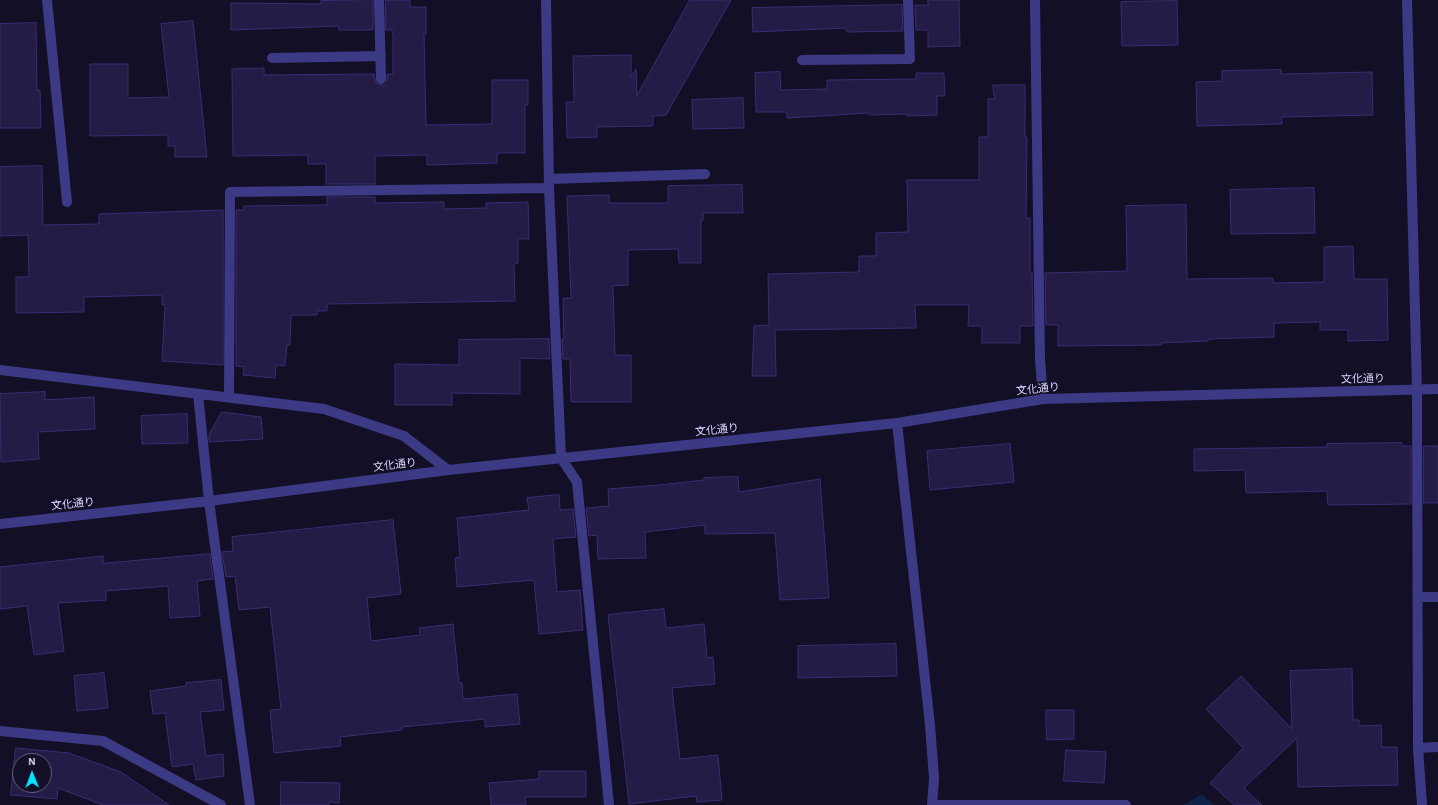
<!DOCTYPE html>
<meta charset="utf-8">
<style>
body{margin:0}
#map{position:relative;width:1438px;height:805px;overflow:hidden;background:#130f26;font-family:"Alegreya Sans",sans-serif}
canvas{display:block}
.north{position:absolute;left:12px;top:753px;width:40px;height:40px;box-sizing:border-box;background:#130f26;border:1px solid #625e7d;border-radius:50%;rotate:359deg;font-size:11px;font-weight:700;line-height:16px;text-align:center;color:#d9d4ff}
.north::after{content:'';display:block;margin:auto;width:14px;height:18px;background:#00e5ff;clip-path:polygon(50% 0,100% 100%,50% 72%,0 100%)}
</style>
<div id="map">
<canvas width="1438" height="805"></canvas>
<div class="north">N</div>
</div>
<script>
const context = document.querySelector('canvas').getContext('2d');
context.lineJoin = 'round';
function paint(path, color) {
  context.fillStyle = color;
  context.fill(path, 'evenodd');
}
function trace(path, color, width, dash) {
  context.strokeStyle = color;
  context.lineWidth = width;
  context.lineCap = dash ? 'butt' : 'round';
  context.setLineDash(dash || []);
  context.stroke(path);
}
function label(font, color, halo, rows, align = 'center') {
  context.font = font + ' "Alegreya Sans","Noto Sans JP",sans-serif';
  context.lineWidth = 3.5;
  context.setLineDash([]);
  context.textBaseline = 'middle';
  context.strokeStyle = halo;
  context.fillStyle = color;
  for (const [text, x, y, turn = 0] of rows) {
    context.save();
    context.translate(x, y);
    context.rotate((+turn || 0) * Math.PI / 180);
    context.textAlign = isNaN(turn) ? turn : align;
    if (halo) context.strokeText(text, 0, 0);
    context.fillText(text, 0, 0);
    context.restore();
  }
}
const water = new Path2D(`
 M 1202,794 L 1214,805 L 1183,805 Z`);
const building = new Path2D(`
 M 373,0 L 373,30 L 339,30 L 339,26 L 231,30 L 231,3 L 321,4 L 321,1 Z
 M 386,0 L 410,0 L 410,7 L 426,7 L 426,34 L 424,34 L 426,125 L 492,124 L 492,80 L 528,80 L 528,105 L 525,105 L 525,153 L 497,153 L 497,163 L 427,165 L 427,155 L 375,156 L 375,184 L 326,184 L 326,164 L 308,164 L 308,155 L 233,156 L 232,69 L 264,68 L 264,75 L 374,74 L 376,83 L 381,85 L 384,85 L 387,82 L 387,74 L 393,74 L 393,35 L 392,30 L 386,30 Z
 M 690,0 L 731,0 L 666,115 L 653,116 L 653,126 L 597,127 L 597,137 L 567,138 L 566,102 L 574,102 L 573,56 L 631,55 L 631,77 L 636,69 L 637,95 Z
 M 928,0 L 959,0 L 960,46 L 928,47 L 928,30 L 916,30 L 915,5 L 928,5 Z
 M 1177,1 L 1178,45 L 1122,46 L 1121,2 Z
 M 902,5 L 903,31 L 847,32 L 846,28 L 753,32 L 752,8 Z
 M 193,21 L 207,157 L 175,157 L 175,146 L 168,146 L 168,135 L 90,136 L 90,64 L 128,64 L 128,98 L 169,97 L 161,24 Z
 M 36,23 L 37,90 L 40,90 L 41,128 L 0,128 L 0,24 Z
 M 1281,70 L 1281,74 L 1372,72 L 1373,115 L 1282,117 L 1282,124 L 1197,126 L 1196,82 L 1222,81 L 1222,71 Z
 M 780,72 L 781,90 L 827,89 L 827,80 L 916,79 L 916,73 L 944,73 L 945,96 L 937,96 L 937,115 L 907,116 L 907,114 L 869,115 L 869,113 L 787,118 L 787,112 L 756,112 L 755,73 Z
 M 993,85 L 1025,85 L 1025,137 L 1027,137 L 1026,218 L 1030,218 L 1030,273 L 1032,273 L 1033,326 L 1020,326 L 1020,343 L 982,343 L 982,326 L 968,326 L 969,305 L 915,305 L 916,328 L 775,330 L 776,376 L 752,376 L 754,326 L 769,325 L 768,274 L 859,272 L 859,256 L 876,256 L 876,233 L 908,232 L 907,180 L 979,180 L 979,137 L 988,137 L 988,99 L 994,99 Z
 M 743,98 L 744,128 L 693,129 L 692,100 Z
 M 42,166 L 43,225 L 99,224 L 99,214 L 223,210 L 223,365 L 162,361 L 165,304 L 162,305 L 162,295 L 84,297 L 84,312 L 16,313 L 16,277 L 29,277 L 28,235 L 0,236 L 0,167 Z
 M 742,185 L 743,213 L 703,213 L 703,220 L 701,220 L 701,263 L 679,263 L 678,249 L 628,250 L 628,285 L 613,286 L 615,355 L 631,355 L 631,402 L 571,402 L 570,359 L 563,359 L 562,339 L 564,339 L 563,298 L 571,298 L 567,196 L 609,195 L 609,203 L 668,203 L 668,186 Z
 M 1314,188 L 1315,233 L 1231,234 L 1230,190 Z
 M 327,197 L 375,197 L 375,203 L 444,202 L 444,209 L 486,208 L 486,203 L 528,202 L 529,239 L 518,239 L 518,263 L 514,264 L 515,301 L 327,304 L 327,311 L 317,311 L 317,315 L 291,315 L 290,345 L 287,345 L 285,366 L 276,365 L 275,378 L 243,375 L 244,367 L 236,366 L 236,210 L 244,210 L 244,206 L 327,205 Z
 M 1186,205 L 1187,279 L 1273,278 L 1273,283 L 1324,282 L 1324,247 L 1353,246 L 1354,279 L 1387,279 L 1388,340 L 1348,341 L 1348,330 L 1320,330 L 1320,322 L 1274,323 L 1274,337 L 1208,339 L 1208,341 L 1161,343 L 1161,345 L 1058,346 L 1058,325 L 1046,325 L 1045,273 L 1127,271 L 1126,206 Z
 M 549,339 L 550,359 L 520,358 L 520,394 L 452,393 L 452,405 L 395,405 L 395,364 L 459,365 L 459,340 Z
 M 45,392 L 45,400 L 94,397 L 95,429 L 38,432 L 39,459 L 1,462 L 0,394 Z
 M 222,412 L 261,417 L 263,439 L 209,442 L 209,435 Z
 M 187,414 L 188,443 L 142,444 L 141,416 Z
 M 1402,443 L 1402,446 L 1411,446 L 1411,504 L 1328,505 L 1327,491 L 1246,493 L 1245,470 L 1194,471 L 1194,449 L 1327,447 L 1327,444 Z
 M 1010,444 L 1014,482 L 930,490 L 927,451 Z
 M 1424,446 L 1438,446 L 1438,503 L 1424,503 Z
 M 738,477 L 739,492 L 820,479 L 829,598 L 780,600 L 775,533 L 705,534 L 705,525 L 645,532 L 646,558 L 598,559 L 597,535 L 589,536 L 586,508 L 609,506 L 608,489 L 660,485 L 704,480 L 704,478 Z
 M 559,495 L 560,510 L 573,509 L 576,537 L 553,539 L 557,592 L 580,590 L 583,630 L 539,634 L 534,580 L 457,587 L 455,558 L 460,557 L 457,518 L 529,510 L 527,498 Z
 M 393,520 L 401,594 L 367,598 L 371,641 L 420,635 L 419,628 L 453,624 L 459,683 L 462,683 L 463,699 L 517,694 L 520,724 L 485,727 L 485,719 L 402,727 L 402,730 L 340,737 L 341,746 L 274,753 L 270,710 L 281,709 L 270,607 L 239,610 L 235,576 L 226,577 L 222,552 L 233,551 L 232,537 Z
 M 210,554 L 213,579 L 197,581 L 200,616 L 170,618 L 168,586 L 106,591 L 106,600 L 58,603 L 64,651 L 34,655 L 27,606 L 0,609 L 0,567 L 103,556 L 103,563 Z
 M 664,609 L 666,628 L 704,624 L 707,658 L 713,657 L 715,684 L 672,688 L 680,759 L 718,755 L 722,800 L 697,802 L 696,796 L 629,804 L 608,615 Z
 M 896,644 L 897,676 L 798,678 L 798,646 Z
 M 1352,669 L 1353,720 L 1359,720 L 1359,726 L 1381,725 L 1382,747 L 1397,747 L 1398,785 L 1298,787 L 1297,738 L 1244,788 L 1262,805 L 1234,805 L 1210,783 L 1243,748 L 1206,709 L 1241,676 L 1292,729 L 1290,671 Z
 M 104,673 L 108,708 L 77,711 L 74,676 Z
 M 221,680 L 224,710 L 200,712 L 206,756 L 223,754 L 224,776 L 196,780 L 193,764 L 172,767 L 165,713 L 153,714 L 150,691 L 186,686 L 186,683 Z
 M 1046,710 L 1074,710 L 1074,739 L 1047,740 Z
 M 16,748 L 69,753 L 121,772 L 169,805 L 103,805 L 58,788 L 57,799 L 11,795 ZM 20,761 L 44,761 L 44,785 L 20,785 Z
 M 1066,750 L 1106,752 L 1104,783 L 1064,781 Z
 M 539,771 L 586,771 L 586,797 L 525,797 L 526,805 L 491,805 L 489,783 L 539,779 Z
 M 281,782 L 340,783 L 339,803 L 329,802 L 329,805 L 281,805 Z`);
const minor = new Path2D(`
 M 47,0 L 67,202
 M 379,0 L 381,79
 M 546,0 L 549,188 L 561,458 L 577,482 L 609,805
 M 1035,0 L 1040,359 L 1043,399
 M 1407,0 L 1417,389 L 1418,748 L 1422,805
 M 272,58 L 381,56
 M 802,60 L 910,59 L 908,0
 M 549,179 L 705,174
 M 0,370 L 324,409 L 404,436 L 448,470
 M 198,394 L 209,501 L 250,805
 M 229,397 L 230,192 L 549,188
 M 897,423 L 930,725 L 934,778 L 932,805
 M 0,524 L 209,501 L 448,470 L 897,423 L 1043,399 L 1438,389
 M 1418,597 L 1438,597
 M 0,731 L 103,741 L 221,805
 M 1418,748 L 1438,747
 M 932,805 L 1126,805`);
const streetNames = [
 ["文化通り",1363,379,-1],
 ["文化通り",1038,389,-6],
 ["文化通り",717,430,-6],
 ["文化通り",395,465,-7],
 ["文化通り",73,504,-6]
];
paint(water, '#0c2248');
paint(building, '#241b47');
trace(building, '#3b2d73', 1);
trace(minor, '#3d3a85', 10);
label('11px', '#d9d4ff', '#130f26', streetNames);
</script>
